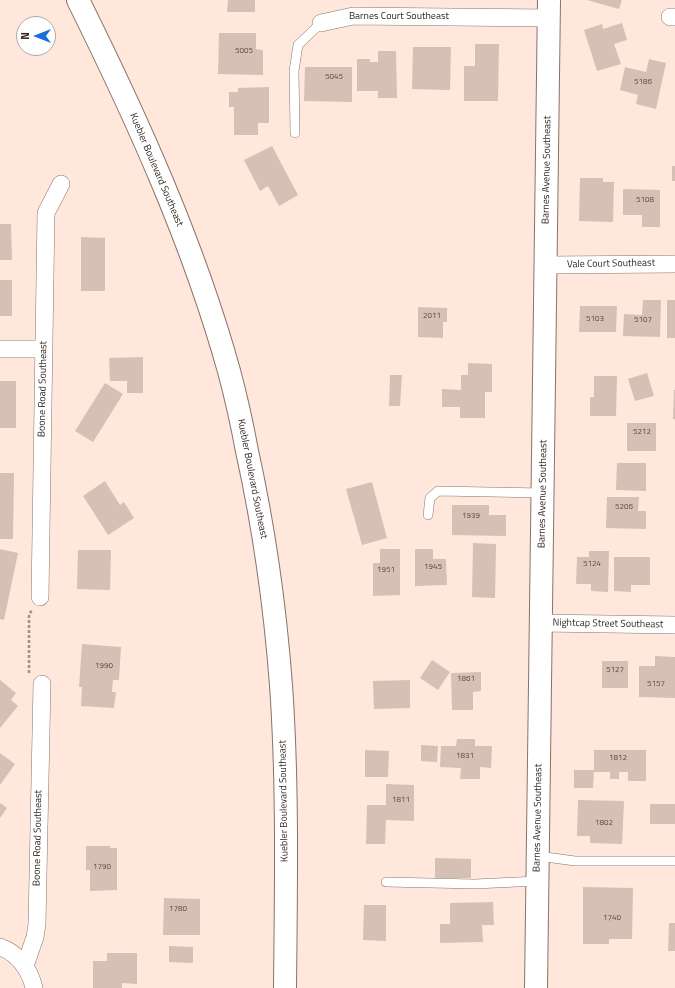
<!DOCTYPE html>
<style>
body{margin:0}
#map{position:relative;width:675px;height:988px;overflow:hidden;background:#ffe7dc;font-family:"Titillium Web",sans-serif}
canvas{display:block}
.north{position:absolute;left:16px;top:16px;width:40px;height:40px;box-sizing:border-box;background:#fff;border:1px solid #aba8a7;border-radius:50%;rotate:270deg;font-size:11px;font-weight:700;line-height:16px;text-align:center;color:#2e2622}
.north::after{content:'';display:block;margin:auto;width:14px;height:18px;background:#1a6fd9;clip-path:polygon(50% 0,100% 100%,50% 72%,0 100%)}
</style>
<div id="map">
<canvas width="675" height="988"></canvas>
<div class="north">N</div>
</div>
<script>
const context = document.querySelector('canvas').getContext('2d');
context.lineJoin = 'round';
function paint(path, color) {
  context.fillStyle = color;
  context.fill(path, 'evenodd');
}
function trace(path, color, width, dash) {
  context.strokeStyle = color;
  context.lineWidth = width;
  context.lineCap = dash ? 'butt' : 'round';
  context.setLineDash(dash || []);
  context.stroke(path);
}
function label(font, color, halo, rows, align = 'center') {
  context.font = font + ' "Titillium Web",sans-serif';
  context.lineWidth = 3;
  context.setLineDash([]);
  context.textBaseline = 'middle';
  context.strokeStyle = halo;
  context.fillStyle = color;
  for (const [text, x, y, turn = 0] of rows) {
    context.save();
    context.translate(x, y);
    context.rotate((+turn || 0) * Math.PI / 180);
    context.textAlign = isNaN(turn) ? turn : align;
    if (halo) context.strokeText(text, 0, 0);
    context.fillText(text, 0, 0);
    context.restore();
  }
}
const building = new Path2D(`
 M 228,0 L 255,0 L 255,12 L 227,12 Z
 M 587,0 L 622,0 L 619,9 Z
 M 622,23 L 627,40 L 614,44 L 621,64 L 597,71 L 584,30 L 602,24 L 603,29 Z
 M 219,33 L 256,33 L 256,49 L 263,50 L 263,75 L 218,74 Z
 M 475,44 L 499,44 L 498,101 L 464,101 L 464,66 L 475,66 Z
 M 413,47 L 451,47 L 450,90 L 412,89 Z
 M 378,51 L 396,51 L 397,98 L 378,98 L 378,91 L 357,91 L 357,59 L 370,59 L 370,62 L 378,62 Z
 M 649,59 L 666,63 L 656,109 L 636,104 L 638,95 L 620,90 L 625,67 L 646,72 Z
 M 305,67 L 352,67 L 352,102 L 304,101 Z
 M 269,87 L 269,123 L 258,123 L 258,135 L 234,135 L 234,107 L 229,107 L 229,92 L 238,92 L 238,88 Z
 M 272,146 L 298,195 L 279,206 L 268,186 L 260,191 L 244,160 Z
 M 672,166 L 675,166 L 675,181 L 672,181 Z
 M 580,178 L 603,178 L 603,182 L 614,182 L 613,222 L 579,221 Z
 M 623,189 L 660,190 L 660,227 L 642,227 L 642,215 L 623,215 Z
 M 0,224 L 11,224 L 12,260 L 0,260 Z
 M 81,237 L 105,238 L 105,291 L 81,291 Z
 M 0,280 L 12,280 L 12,316 L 0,316 Z
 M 643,300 L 661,300 L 660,337 L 623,336 L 624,314 L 642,315 Z
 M 667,300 L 675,300 L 675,338 L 667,338 Z
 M 580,306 L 617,306 L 616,332 L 579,332 Z
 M 418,307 L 447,308 L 447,322 L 443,322 L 443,338 L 418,337 Z
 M 143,357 L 143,393 L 127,393 L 127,381 L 110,381 L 109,358 Z
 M 468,363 L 492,364 L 492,392 L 485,392 L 485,418 L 460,418 L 460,407 L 442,407 L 442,389 L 461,390 L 461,375 L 468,375 Z
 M 647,373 L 654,396 L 635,401 L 628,379 Z
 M 390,375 L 402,375 L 400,406 L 389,406 Z
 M 594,376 L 617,376 L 616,416 L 590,416 L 590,397 L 594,397 Z
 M 0,381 L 16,381 L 16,428 L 0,428 Z
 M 105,383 L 123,394 L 93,442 L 75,431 Z
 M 674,390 L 675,390 L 675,419 L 673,419 Z
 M 627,423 L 656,423 L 656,451 L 627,451 Z
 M 617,463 L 646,463 L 646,491 L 616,490 Z
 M 0,473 L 14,473 L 13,539 L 0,539 Z
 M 105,481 L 120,505 L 124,502 L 134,518 L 108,535 L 83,496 Z
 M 372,482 L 387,538 L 362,545 L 346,489 Z
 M 607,497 L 639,497 L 638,511 L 646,511 L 646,529 L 606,528 Z
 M 452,505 L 489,505 L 489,515 L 506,515 L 506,536 L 452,535 Z
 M 473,543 L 496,544 L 495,598 L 472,597 Z
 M 0,549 L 18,553 L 4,620 L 0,619 Z
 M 380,549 L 400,549 L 400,595 L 373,596 L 373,563 L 380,563 Z
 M 415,549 L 433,549 L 433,559 L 446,559 L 447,585 L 415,586 Z
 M 78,550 L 111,550 L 110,590 L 77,589 Z
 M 589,551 L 609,551 L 608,592 L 591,591 L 591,584 L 576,584 L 577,557 L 589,557 Z
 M 614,557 L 650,557 L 650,585 L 631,585 L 631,592 L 614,591 Z
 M 82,644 L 121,647 L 119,680 L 113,680 L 112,692 L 116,692 L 114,708 L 81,706 L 82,687 L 79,687 Z
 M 655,656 L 675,657 L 675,698 L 639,697 L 639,666 L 655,666 Z
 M 432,660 L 450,672 L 438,690 L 420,678 Z
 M 602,661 L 628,661 L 628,688 L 602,688 Z
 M 481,672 L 481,691 L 473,692 L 473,710 L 452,710 L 451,673 Z
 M 0,680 L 16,693 L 11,700 L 18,706 L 0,728 Z
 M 410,680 L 410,708 L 374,709 L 373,681 Z
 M 457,739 L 475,739 L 475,746 L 492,746 L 491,768 L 480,767 L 480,779 L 460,779 L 461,768 L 440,767 L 441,746 L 456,746 Z
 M 421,745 L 438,746 L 437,762 L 421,761 Z
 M 365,750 L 389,751 L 388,777 L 365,777 Z
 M 594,750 L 646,750 L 646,781 L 628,781 L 628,772 L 619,772 L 619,779 L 610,779 L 610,772 L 594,772 Z
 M 0,753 L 15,764 L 0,785 Z
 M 574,770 L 594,770 L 593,788 L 574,788 Z
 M 386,784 L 414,785 L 414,821 L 386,820 L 385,844 L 366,844 L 367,805 L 386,805 Z
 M 578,800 L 624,801 L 622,844 L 590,843 L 590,836 L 577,836 Z
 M 0,803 L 7,808 L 0,818 Z
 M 650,804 L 675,804 L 675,824 L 650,824 Z
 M 86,846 L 110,846 L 110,848 L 117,848 L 117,890 L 90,891 L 90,870 L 86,870 Z
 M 435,858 L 471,859 L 471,878 L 435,878 Z
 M 583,887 L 633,888 L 632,939 L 609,939 L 609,944 L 583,944 Z
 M 164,898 L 200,899 L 200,935 L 163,935 Z
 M 493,902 L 494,925 L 482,925 L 483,942 L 440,943 L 440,924 L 450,924 L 450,903 Z
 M 364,905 L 386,905 L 386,941 L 363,940 Z
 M 669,923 L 675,923 L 675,951 L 668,951 Z
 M 169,946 L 193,947 L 193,963 L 169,962 Z
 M 107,953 L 137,953 L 137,984 L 122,983 L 122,988 L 93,988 L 93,961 L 107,961 Z`);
const path = new Path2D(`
 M 29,673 L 29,616 L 32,609`);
const lane = new Path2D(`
 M 295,133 L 294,71 L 298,45 L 321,23
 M 428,515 L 430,498 L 438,491 L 543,493
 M 538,856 L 575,861 L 675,861
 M 386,882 L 475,884 L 538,881`);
const street = new Path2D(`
 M 670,17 L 675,17
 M 321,23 L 353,16 L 549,18
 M 546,265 L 675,264
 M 0,349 L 44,349
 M 40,597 L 46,213 L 61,184
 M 541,623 L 675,625
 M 0,947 C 18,953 30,970 34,988
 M 25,966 L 35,937 L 37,924 L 42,684`);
const secondary = new Path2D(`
 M 536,988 L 549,0`);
const primary = new Path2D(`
 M 78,0 C 137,119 193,242 229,371 C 236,397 242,424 247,451 C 264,528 275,606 281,685 C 288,785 286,887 285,988`);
const numberNames = [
 ["5005",244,51],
 ["5045",334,77],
 ["5186",643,82],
 ["5108",645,200],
 ["2011",432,316],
 ["5103",595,319],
 ["5107",643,320],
 ["5212",642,432],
 ["5206",624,507],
 ["1939",471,516],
 ["5124",592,564],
 ["1945",433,567],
 ["1951",386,570],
 ["1990",104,666],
 ["5127",615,670],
 ["1861",466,679],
 ["5157",656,684],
 ["1831",465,756],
 ["1812",618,758],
 ["1811",401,800],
 ["1802",604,823],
 ["1790",102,867],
 ["1780",178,909],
 ["1740",612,918]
];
const streetNames = [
 ["Barnes Court Southeast",399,17],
 ["Kuebler Boulevard Southeast",156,170,67],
 ["Barnes Avenue Southeast",547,170,-89],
 ["Vale Court Southeast",611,264,-1],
 ["Boone Road Southeast",43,389,-89],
 ["Kuebler Boulevard Southeast",252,479,79],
 ["Barnes Avenue Southeast",543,494,-89],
 ["Nightcap Street Southeast",608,624,1],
 ["Kuebler Boulevard Southeast",284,801,-91],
 ["Barnes Avenue Southeast",538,818,-89],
 ["Boone Road Southeast",38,838,-89]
];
paint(building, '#d6bfb4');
trace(lane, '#887369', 10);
trace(street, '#887369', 18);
trace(secondary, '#887369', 24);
trace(primary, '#887369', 24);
trace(path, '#a19088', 2.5, [3, 2]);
trace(lane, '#fff', 9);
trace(street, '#fff', 17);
trace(secondary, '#fff', 22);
trace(primary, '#fff', 22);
label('8px', '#584c46', null, numberNames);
label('10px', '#2e2622', '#fff', streetNames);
</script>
